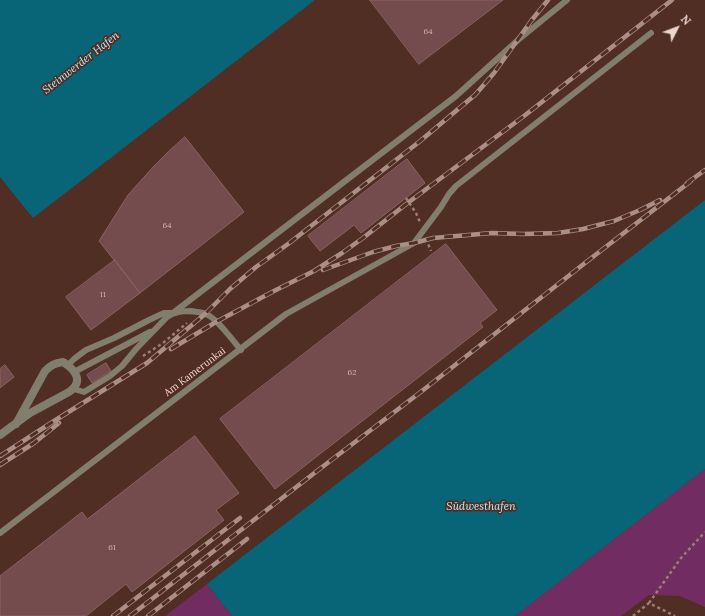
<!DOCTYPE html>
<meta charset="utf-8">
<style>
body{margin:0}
#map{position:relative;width:705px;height:616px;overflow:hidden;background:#512e24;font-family:Lora,serif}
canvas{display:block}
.north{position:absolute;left:657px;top:8px;width:40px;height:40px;-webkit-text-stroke:3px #512e24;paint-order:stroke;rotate:48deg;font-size:11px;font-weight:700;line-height:16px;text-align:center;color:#edd6cf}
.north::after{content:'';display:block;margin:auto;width:14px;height:18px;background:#edd6cf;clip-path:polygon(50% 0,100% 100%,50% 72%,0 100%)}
</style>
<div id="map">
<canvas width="705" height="616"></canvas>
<div class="north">N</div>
</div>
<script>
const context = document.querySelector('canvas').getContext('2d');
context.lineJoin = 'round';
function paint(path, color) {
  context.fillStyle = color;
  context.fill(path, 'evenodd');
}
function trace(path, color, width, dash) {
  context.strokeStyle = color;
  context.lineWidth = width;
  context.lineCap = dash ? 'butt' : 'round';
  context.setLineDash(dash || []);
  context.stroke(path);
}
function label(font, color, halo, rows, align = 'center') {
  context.font = font + ' Lora,serif';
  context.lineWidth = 3.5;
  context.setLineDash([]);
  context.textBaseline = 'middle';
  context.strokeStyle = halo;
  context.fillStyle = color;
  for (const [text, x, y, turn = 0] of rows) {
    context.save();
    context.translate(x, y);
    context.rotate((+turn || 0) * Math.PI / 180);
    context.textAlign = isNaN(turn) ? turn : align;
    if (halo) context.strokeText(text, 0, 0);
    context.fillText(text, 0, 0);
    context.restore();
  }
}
const green = new Path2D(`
 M 705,469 L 705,607 L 680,596 L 649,595 L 621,616 L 515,616 Z
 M 207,584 L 232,616 L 165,616 Z`);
const water = new Path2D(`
 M 0,0 L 315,0 L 33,218 L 0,177 Z
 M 705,200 L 705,469 L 515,616 L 232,616 L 207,584 Z`);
const building = new Path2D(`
 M 370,0 L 503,0 L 419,64 Z
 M 185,137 L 244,212 L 140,293 L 99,241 L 128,195 L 154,166 L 168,152 Z
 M 407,159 L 425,183 L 361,233 L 354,225 L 320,251 L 308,236 Z
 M 446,244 L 497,310 L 480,323 L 483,327 L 275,489 L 220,419 Z
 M 115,260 L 140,293 L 91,330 L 66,297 Z
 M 106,363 L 111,371 L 92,383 L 87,375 Z
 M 5,365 L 14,377 L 0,388 L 0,369 Z
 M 195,436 L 239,493 L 216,510 L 224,520 L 132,592 L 126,584 L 86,616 L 0,616 L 0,576 L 82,512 L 87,519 Z`);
const path = new Path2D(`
 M 406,198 L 416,213 L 420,222
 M 426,239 L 431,251
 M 143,356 L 163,343 L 187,323
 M 649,603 L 681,558 L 705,532
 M 633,616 L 649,603 L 675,616`);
const service = new Path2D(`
 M 68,365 L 74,359 L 86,350 L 114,338 L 149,320 L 164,313 L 173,313 L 456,96 L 518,40 L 567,0
 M 74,372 L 150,332
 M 74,389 L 84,392 L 110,376 L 122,366 L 136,349 L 167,317 C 174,312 181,311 190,311 C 195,312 201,312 206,314 C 218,319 232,340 241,350
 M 0,533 L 286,314 L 414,243 L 441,207 L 449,194 L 456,186 L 651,33`);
const minor = new Path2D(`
 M 0,435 L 30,413 L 69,392 C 84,382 76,370 63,362 C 55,363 51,365 45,371 L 16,424`);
const rail = new Path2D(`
 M 687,183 L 705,170
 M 323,270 L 373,252 L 396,246 L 414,243 L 433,238 L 492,233 L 523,234 L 558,233 L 583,229 L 614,221 L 640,210 L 660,200
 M 171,349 L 216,322 L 274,291 L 314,271 L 342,253 L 363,238 L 405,205 L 524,116 L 672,0
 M 0,456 L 54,421 L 147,363 L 205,314 L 230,289 L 256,267 L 288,244 L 419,142 L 463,105 L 475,95 L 494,73 L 531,21 L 548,0
 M 0,465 L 34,443 L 59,423
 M 113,616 L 240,518
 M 130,616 L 317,471 L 422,391 L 585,263 L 691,181
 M 148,616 L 247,539`);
const numberNames = [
 ["64",428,32],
 ["64",167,226],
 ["11",103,295],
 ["62",352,373],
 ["61",112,548]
];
const streetNames = [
 ["Am Kamerunkai",195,372,-37]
];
const waterNames = [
 ["Steinwerder Hafen",81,63,-38],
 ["Südwesthafen",481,507]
];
paint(green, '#712c61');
paint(water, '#086578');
paint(building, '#744c4d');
trace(building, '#8c6163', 1);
trace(path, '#9c7e76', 2.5, [3, 3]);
trace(service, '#827e6e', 6);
trace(minor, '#827e6e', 8);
trace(rail, '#ab8f86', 4.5);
trace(rail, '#512e24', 3, [9]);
label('8px', '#cfb4ae', null, numberNames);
label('10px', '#edd6cf', '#512e24', streetNames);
label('italic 11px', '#afecfe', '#512e24', waterNames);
</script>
